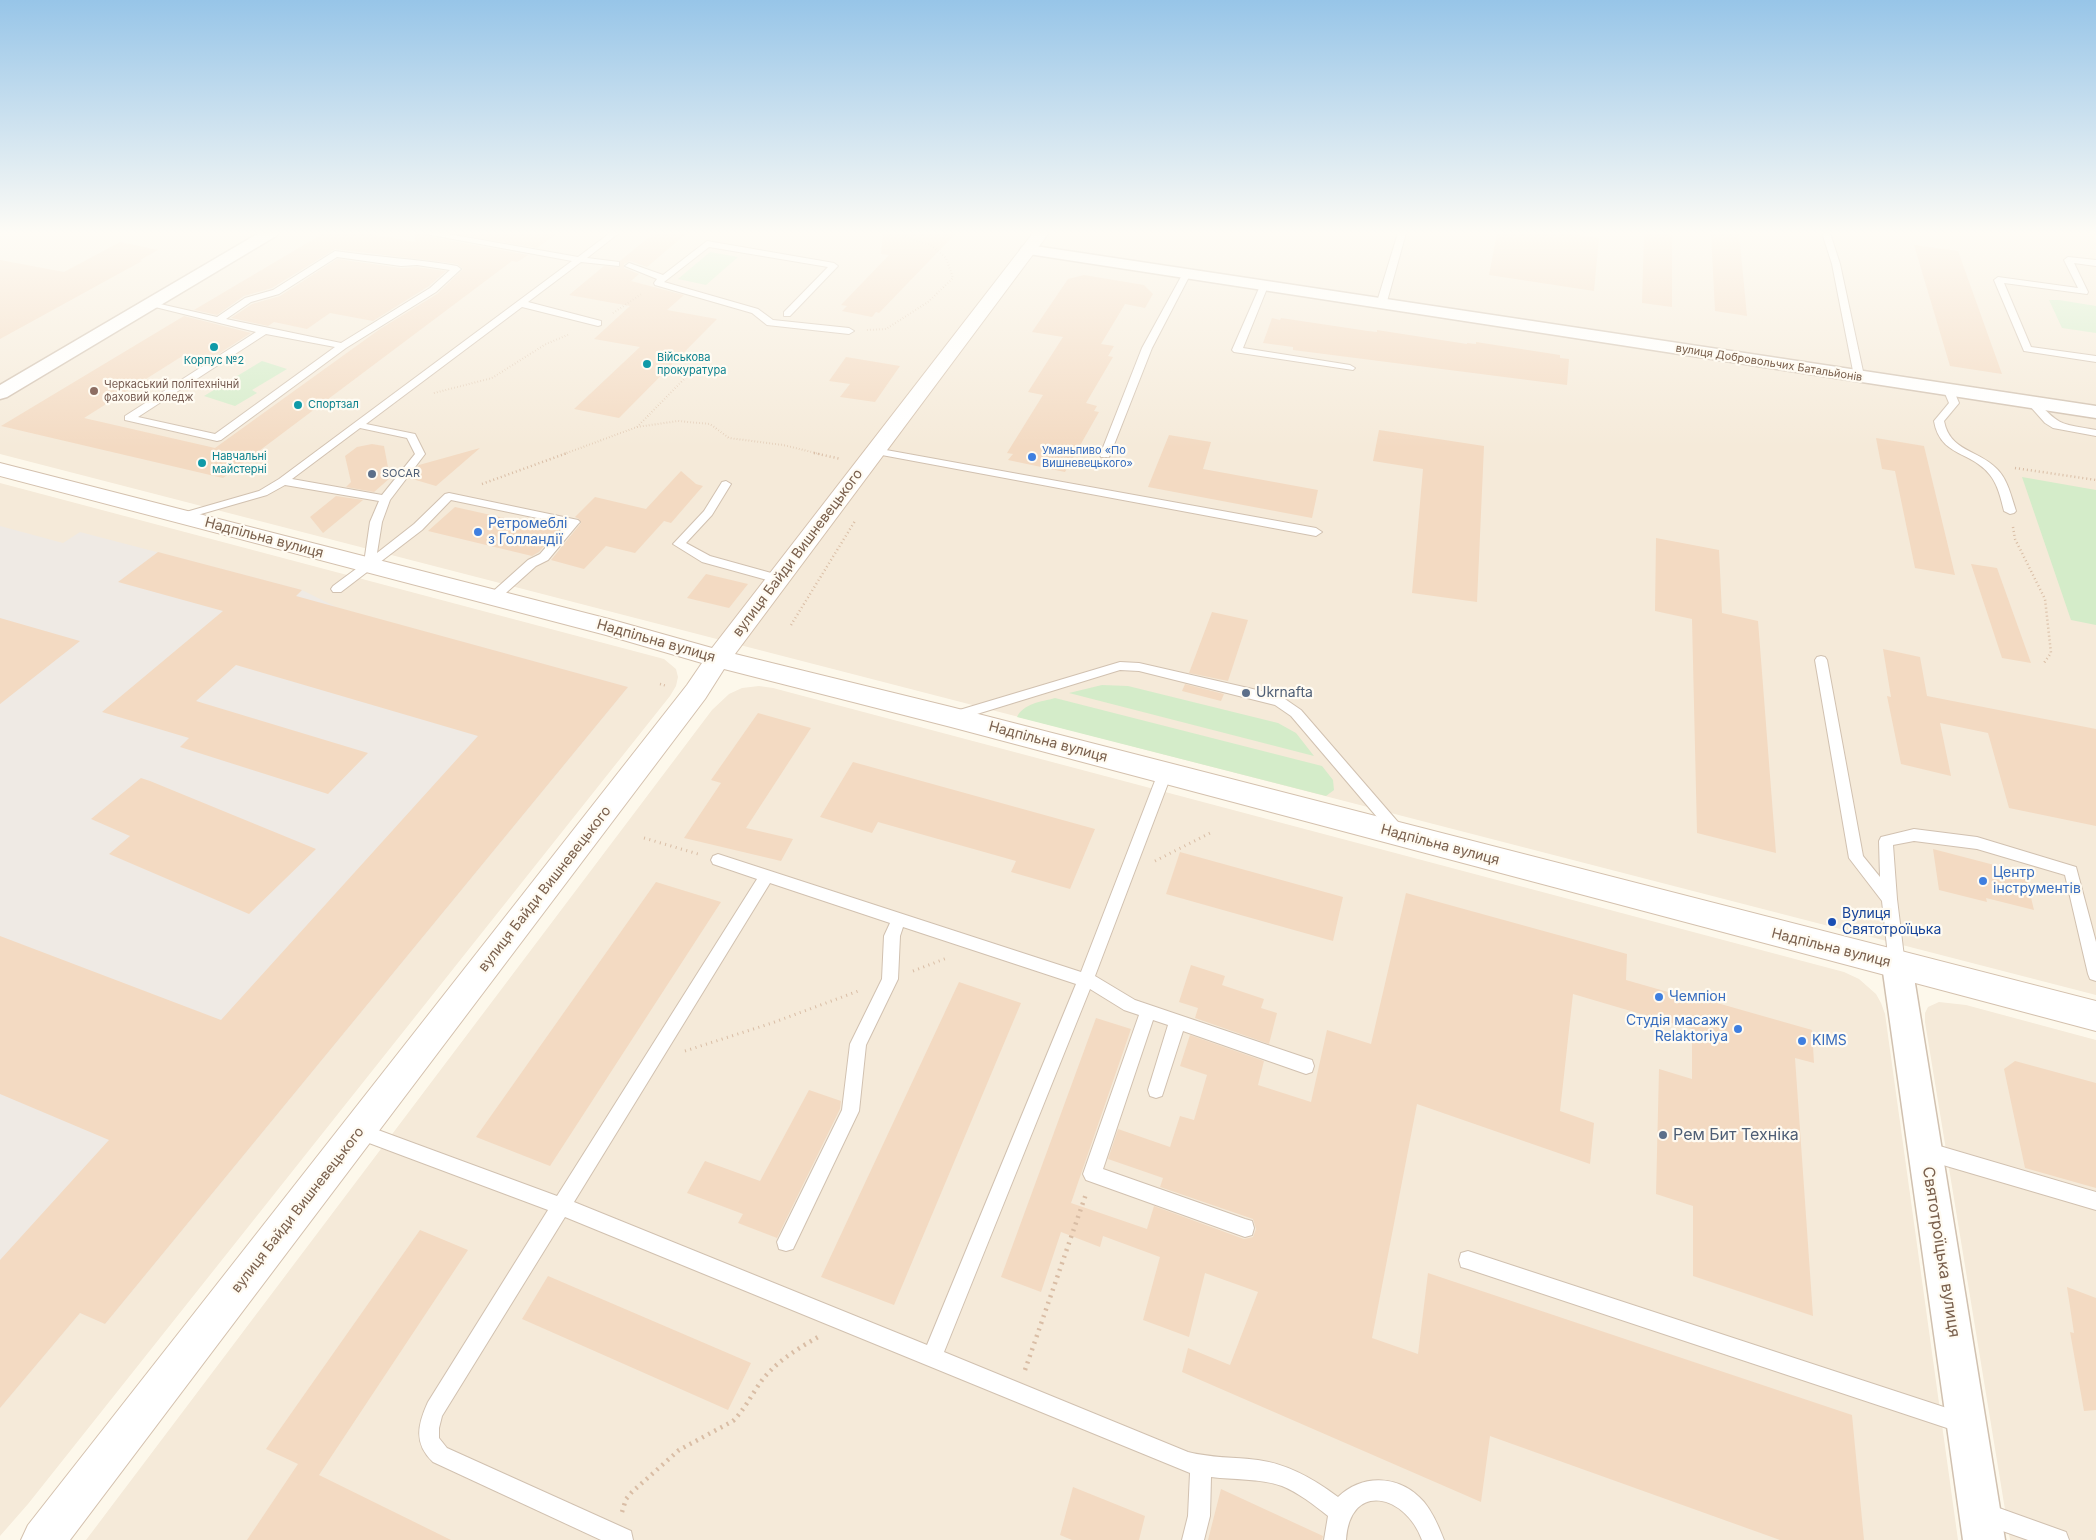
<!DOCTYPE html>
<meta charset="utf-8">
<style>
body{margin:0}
canvas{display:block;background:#fdf8eb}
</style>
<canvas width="2096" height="1540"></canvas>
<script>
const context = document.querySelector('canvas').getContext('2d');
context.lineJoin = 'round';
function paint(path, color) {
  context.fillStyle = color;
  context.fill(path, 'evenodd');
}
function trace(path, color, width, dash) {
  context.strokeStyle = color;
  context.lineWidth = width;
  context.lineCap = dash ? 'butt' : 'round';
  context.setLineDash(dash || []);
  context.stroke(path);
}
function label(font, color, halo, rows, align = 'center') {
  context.font = font + ' Inter,sans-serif';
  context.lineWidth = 4.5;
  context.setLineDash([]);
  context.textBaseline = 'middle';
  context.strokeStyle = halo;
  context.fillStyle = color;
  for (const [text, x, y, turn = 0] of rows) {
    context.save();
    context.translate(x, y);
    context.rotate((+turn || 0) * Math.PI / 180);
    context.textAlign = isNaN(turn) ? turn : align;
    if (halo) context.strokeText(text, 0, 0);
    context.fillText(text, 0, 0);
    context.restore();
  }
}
const residential = new Path2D(`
 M 0,233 L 2096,233 L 2096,995 L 0,454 Z
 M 0,483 L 664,659 L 676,669 L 678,677 L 676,686 L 670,696 L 28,1504 L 0,1536 Z
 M 759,686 L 773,688 L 1844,972 L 1859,979 L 1876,994 L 1881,1003 L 1885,1014 L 1958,1540 L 86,1540 L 712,710 L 729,694 L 742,688 Z
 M 1939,1002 L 1966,1005 L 2096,1040 L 2096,1540 L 2010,1540 L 1925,1022 L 1925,1013 L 1928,1007 Z`);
const industrial = new Path2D(`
 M 0,526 L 63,543 L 80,532 L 302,590 L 338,608 L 628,687 L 105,1324 L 80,1313 L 0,1408 Z`);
const green = new Path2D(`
 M 710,252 L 738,257 L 706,285 L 678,279 Z
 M 2049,300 L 2059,300 L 2096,306 L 2096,333 L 2062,328 Z
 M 262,361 L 287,369 L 252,390 L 257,393 L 235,406 L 204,396 Z
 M 2022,477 L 2096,490 L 2096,625 L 2071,620 Z
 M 1102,685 L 1128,686 L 1278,723 L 1296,733 L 1314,756 L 1069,693 Z
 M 1055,698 L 1322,766 L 1333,780 L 1334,790 L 1326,796 L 1017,717 C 1024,703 1041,702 1055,698 Z`);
const building = new Path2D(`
 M 324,233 L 365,233 L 415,242 L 415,233 L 425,233 L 431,237 L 528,255 L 517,262 L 512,261 L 223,478 L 1,426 L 184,316 L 251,333 L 212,358 L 184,355 L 84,418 L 215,448 L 380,329 L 437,294 L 463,269 L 457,264 L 442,262 L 335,249 L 272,288 L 244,296 L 217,315 L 194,310 Z
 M 450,233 L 558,233 L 537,248 Z
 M 654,233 L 687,233 L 647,267 L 630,261 L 624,264 L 624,268 L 639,274 L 631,281 L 684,295 L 667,310 L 717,319 L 619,418 L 574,409 L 640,347 L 594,339 L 630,306 L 569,295 L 604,266 L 620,267 L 620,261 Z
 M 883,233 L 956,233 L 879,313 L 876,312 L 872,317 L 842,311 L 847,306 L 841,305 L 889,255 L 881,254 Z
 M 1497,233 L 1564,233 L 1599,238 L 1594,291 L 1489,275 Z
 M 1644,233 L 1672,233 L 1672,307 L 1642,303 Z
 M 1711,233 L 1739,233 L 1747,316 L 1715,311 Z
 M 120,242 L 158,250 L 140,260 L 142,261 L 0,339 L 0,260 L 64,272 Z
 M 1914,245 L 1958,251 L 2002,374 L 1950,366 Z
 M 337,259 L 401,268 L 417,267 L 446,271 L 429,286 L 373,321 L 330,313 L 307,329 L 274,322 L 268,326 L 231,318 L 252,304 L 280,296 Z
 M 1084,275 L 1144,285 L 1153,294 L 1145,308 L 1125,304 L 1101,344 L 1114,346 L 1108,356 L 1113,357 L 1086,403 L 1097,406 L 1094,411 L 1099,412 L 1065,472 L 1008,460 L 1013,454 L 1007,453 L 1043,395 L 1028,392 L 1063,337 L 1032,332 L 1068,279 Z
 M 1272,318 L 1280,320 L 1281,318 L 1368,331 L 1377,332 L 1377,330 L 1467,344 L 1467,343 L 1476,344 L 1476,342 L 1560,355 L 1560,358 L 1569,359 L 1567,385 L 1293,350 L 1293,347 L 1263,343 Z
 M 846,357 L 900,366 L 875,402 L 840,397 L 850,384 L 829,381 Z
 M 1379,430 L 1484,446 L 1477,602 L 1412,593 L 1423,469 L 1373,461 Z
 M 1169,435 L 1211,442 L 1203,469 L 1318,490 L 1312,518 L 1148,487 Z
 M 1876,438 L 1924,446 L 1955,575 L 1915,568 L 1895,471 L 1882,469 Z
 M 372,444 L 384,446 L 390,478 L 374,492 L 346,487 L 351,482 L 345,456 L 357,447 Z
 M 480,448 L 436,486 L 409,478 L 419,465 Z
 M 681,471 L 696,484 L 703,486 L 671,523 L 664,521 L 635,553 L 606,546 L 584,569 L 551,560 L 581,523 L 579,519 L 575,517 L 595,497 L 646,509 Z
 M 336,496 L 363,500 L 323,533 L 310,517 Z
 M 455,507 L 558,530 L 539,552 L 532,556 L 428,531 Z
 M 1656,538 L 1719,550 L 1722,613 L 1758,621 L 1776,853 L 1697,833 L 1692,619 L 1655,611 Z
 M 158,552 L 302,590 L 296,596 L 628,687 L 105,1324 L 80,1313 L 0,1408 L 0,1260 L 109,1140 L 0,1094 L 0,936 L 221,1020 L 478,736 L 236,665 L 196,701 L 368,753 L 328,794 L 180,747 L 189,738 L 102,712 L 223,611 L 118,582 Z
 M 1971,564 L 1997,568 L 2031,663 L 2002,658 Z
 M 706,574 L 748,584 L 729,608 L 687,598 Z
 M 1212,612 L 1248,620 L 1228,681 L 1189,673 Z
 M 0,618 L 80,641 L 0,704 Z
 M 1883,649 L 1920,657 L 1927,696 L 2096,729 L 2096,826 L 2009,808 L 1988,733 L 1940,723 L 1951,776 L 1901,764 L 1887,696 L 1891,697 Z
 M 1185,684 L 1224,694 L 1221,701 L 1182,691 Z
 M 758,713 L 811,728 L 746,828 L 793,839 L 781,861 L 684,838 L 721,783 L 711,780 Z
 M 853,762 L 1095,829 L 1070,889 L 1011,872 L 1016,861 L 878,822 L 872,833 L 820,817 Z
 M 141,778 L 150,781 L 316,849 L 249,914 L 109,854 L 130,836 L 91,819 Z
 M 1933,849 L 2025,873 L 2034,910 L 1986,898 L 1987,902 L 1939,890 Z
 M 1180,852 L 1343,897 L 1333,941 L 1166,894 Z
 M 656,882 L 721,902 L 550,1166 L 476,1137 Z
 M 1406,893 L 1627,954 L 1626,980 L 1675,994 L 1675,991 L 1812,1030 L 1814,1063 L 1795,1058 L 1813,1316 L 1693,1276 L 1693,1206 L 1656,1194 L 1659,1069 L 1692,1079 L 1692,1029 L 1573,994 L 1560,1111 L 1594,1123 L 1590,1164 L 1417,1104 L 1372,1338 L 1418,1354 L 1428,1273 L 1852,1415 L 1864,1540 L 1780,1540 L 1490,1436 L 1481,1502 L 1182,1372 L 1188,1348 L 1230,1365 L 1258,1292 L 1205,1273 L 1189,1337 L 1143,1320 L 1160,1257 L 1103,1236 L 1100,1247 L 1061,1232 L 1041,1292 L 1001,1277 L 1096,1018 L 1131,1029 L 1071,1203 L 1147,1229 L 1154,1206 L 1244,1239 L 1253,1237 L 1256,1229 L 1253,1219 L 1160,1187 L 1163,1178 L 1108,1159 L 1118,1129 L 1170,1147 L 1180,1116 L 1194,1120 L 1207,1075 L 1180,1066 L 1190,1035 L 1264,1061 L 1258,1085 L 1311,1102 L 1327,1030 L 1371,1044 Z
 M 1191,965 L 1225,976 L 1222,985 L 1264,999 L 1261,1008 L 1277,1013 L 1269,1044 L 1195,1018 L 1198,1008 L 1179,1002 Z
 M 959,982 L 1021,1003 L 894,1305 L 821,1277 Z
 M 2015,1061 L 2096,1083 L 2096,1188 L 2025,1168 L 2004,1069 Z
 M 809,1090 L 841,1101 L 840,1109 L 777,1238 L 738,1223 L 743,1214 L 687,1193 L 705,1161 L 760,1181 Z
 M 420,1230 L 468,1250 L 319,1475 L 451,1540 L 247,1540 L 298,1464 L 266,1449 Z
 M 548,1276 L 751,1363 L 728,1410 L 522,1319 Z
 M 2067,1287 L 2096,1298 L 2096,1410 L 2084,1411 L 2070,1332 L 2074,1333 Z
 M 1073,1487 L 1145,1516 L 1139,1540 L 1072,1540 L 1060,1535 Z
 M 1221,1489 L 1323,1536 L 1322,1540 L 1208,1540 Z`);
const pathFar3 = new Path2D(`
 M 613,313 L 643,293
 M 867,330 L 886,329 L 928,302 L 953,278 L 946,258 L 932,246 L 896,233
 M 434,393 L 492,378 L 546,344 L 570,334
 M 637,427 L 678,421 L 710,424 L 729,438 L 783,445 L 820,454
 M 564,454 L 637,427 L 691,372`);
const pathFar2 = new Path2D(`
 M 814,453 L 841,459
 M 2015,468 L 2096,480
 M 482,484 L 567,453
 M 2013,527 L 2015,539 L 2045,599 L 2051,653 L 2044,663
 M 791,625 L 855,521
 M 660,684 L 667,686`);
const pathFar1 = new Path2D(`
 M 644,838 L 698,854
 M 1155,861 L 1212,832
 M 913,971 L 947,958
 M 685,1051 L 772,1023 L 861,990`);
const path = new Path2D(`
 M 1025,1370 L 1086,1194
 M 622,1512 L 626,1499 L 632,1492 L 679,1450 L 733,1421 C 744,1410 751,1396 760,1383 C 774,1363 797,1349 818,1337`);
const lane = new Path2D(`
 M 427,233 L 442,233 L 578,257 L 610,233 L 619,233 L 587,258 L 619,262 L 619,266 L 581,262 L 528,302 L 601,321 L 601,325 L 598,326 L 522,307 L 366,424 L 415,434 L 425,454 L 390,500 L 382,522 L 377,553 L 414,524 L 445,494 L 449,493 L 578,520 L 580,522 L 578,524 L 548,560 L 536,566 L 498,600 L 490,600 L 488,597 L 490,594 L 528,560 L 540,554 L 566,524 L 451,500 L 422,530 L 341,592 L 333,592 L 331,589 L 333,586 L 364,563 L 370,522 L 379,501 L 285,485 L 267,495 L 187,518 L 179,518 L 177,516 L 179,514 L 259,491 L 279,479 L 572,261 L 431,235 ZM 360,428 L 407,438 L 415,454 L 382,495 L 292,479 Z
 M 1398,233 L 1406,233 L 1386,305 L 1381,308 L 1376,305 Z
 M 1822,233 L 1830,233 L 1840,264 L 1864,376 L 1862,378 L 1859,379 L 1854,376 L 1832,264 Z
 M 707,241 L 834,263 L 838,266 L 790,316 L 784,316 L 784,312 L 828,267 L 709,247 L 664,282 L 758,309 L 773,320 L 849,328 L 854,331 L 849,334 L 767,325 L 752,313 L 655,285 L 654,283 L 657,279 L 625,266 L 629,263 L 663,275 Z
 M 335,251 C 376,257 417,259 457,266 L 461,269 L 436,292 L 346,348 L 221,440 L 217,441 L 125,420 L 125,416 L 256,332 L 147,305 L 147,301 L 217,317 L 245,298 L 273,290 ZM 337,257 L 401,266 L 417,265 L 450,270 L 430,288 L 341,343 L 226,319 L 251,302 L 279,294 ZM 266,334 L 335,347 L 215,434 L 138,417 Z
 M 2068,257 L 2096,260 L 2096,266 L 2074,263 L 2088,292 L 2087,294 L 2004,283 L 2031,347 L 2096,356 L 2096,362 L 2024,351 L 1994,280 L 1998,277 L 2078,288 L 2064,260 Z
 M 1186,272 L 1190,275 L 1152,348 L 1110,455 L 1109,457 L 1101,457 L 1100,455 L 1142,348 L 1182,275 Z
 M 1264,283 L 1268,286 L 1243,348 L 1350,365 L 1355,368 L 1353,370 L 1234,352 L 1232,350 L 1260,286 Z
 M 1949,388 L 1954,391 L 1959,403 L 1944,421 C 1950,452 1978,449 1997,469 C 2008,480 2011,496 2016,511 L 2014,513 L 2010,514 L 2004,511 C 2001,499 1998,485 1990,475 C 1972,451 1940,457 1934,421 L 1949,403 L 1944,391 Z
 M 2033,400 L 2037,401 C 2060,427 2063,424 2096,430 L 2096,436 L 2053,428 L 2045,423 L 2029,405 L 2029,401 Z
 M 875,448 L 1316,528 L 1322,532 L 1316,536 L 871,453 L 870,451 L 871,449 Z
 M 726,481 L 731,484 L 712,515 L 686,543 L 710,556 L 782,576 L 784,579 L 782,582 L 778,583 L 702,562 L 673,544 L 704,511 L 722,482 Z
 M 1821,656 L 1825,657 L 1827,660 L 1863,856 L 1880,877 L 1879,841 L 1881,837 L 1914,829 L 1977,837 L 2076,867 L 2096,942 L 2096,981 L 2090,979 L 2088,974 L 2065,875 L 1977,849 L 1914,841 L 1893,845 L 1897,899 L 1905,965 L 1903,970 L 1897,972 L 1891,970 L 1889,965 L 1882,901 L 1849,858 L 1815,660 L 1817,657 Z
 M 1120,662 L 1139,663 L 1270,693 L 1285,699 L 1301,710 L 1404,829 L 1406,833 L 1404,837 L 1399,839 L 1394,837 L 1291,716 L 1275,705 L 1139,671 L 1120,670 L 951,722 L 946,720 L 944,717 L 946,714 Z
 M 1165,768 L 1170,769 L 1172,773 L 1095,976 L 1135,1000 L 1306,1058 L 1312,1060 L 1314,1066 L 1312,1072 L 1306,1074 L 1183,1031 L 1164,1090 L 1162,1096 L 1156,1098 L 1150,1096 L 1148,1090 L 1168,1025 L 1153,1020 L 1103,1169 L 1245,1219 L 1252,1221 L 1254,1228 L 1252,1235 L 1245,1237 L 1086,1180 L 1083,1174 L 1139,1015 L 1124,1010 L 1090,989 L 944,1352 L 1188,1452 C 1211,1458 1234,1457 1258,1460 C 1288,1464 1314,1479 1338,1497 C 1363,1473 1401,1475 1424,1502 C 1433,1513 1439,1527 1444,1540 L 1422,1540 C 1406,1495 1350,1480 1346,1540 L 1324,1540 L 1328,1516 C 1314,1505 1299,1493 1282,1486 C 1259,1478 1234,1480 1211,1477 L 1210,1516 L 1204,1540 L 1182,1540 L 1188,1516 L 1190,1473 L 565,1217 L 442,1416 L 439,1428 L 439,1438 L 447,1448 L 631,1531 L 633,1540 L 601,1540 L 433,1462 C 413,1443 418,1424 428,1402 L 548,1210 L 353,1137 L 350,1131 L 353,1125 L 359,1123 L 557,1196 L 757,879 L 713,864 L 711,860 L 713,856 L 718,854 L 1081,972 L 1158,773 L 1160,769 ZM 770,883 L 890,923 L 884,936 L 882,979 L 850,1044 L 842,1110 L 777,1242 L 779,1249 L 786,1251 L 793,1249 L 859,1111 L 866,1045 L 898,979 L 900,936 L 903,927 L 1076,984 L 927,1345 L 574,1202 Z
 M 1926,1142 L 2096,1192 L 2096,1210 L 1926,1160 L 1920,1157 L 1917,1151 L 1920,1145 Z
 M 1468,1251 L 1962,1413 L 1969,1416 L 1972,1423 L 1969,1430 L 1962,1433 L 1468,1269 L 1461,1267 L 1459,1260 L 1461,1253 Z
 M 1985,1503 L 2066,1532 L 2069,1540 L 2028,1540 L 1977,1522 L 1974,1514 L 1977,1506 Z`);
const street = new Path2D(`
 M 259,233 L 278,233 L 276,236 L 7,397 L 0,399 L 0,385 Z
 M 1028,245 L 2096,406 L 2096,418 L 1022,253 L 1020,250 L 1022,247 Z
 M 1897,952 L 1908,956 L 1912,965 L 2005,1540 L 1963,1540 L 1882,965 L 1886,956 Z`);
const secondary = new Path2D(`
 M 1033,233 L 1049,233 L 735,654 L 951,707 L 2096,1001 L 2096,1031 L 951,727 L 724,669 L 705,699 L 70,1540 L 21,1540 L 28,1525 L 687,685 L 702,663 L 606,635 L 0,476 L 0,463 L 609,619 L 712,648 Z`);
const markers = [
 [214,347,5,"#0f9aa8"],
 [647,364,5,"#0f9aa8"],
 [94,391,5,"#8d6e63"],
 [298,405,5,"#0f9aa8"],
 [1032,457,5,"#3f7fe0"],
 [202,463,5,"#0f9aa8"],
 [372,474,5,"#5c6f8a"],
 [478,532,5,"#3f7fe0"],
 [1246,693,5,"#5c6f8a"],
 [1983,881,5,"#3f7fe0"],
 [1832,922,5,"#1a4fb4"],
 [1659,997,5,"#3f7fe0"],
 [1738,1029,5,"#3f7fe0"],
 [1802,1041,5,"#3f7fe0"],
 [1663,1135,5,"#5c6f8a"]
];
const farCulturenames = [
 ["Військова",657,358],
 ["прокуратура",657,371],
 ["Корпус №2",214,361,"center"],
 ["Спортзал",308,405],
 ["Навчальні",212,457],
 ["майстерні",212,470]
];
const farStreetnames = [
 ["вулиця Добровольчих Батальйонів",1769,363,9]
];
const farEducationnames = [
 ["Черкаський політехнічнй",104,385],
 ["фаховий коледж",104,398]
];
const farShopnames = [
 ["Уманьпиво «По",1042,451],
 ["Вишневецького»",1042,464]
];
const farServicenames = [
 ["SOCAR",382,474]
];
const shopNames = [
 ["Ретромеблі",488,524],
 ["з Голландії",488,540],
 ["Центр",1993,873],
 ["інструментів",1993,889],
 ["Чемпіон",1669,997],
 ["Студія масажу",1728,1021,"right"],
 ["Relaktoriya",1728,1037,"right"],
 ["KIMS",1812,1041]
];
const streetNames = [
 ["Надпільна вулиця",264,538,15],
 ["вулиця Байди Вишневецького",798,553,-53],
 ["Надпільна вулиця",656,641,16],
 ["Надпільна вулиця",1048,742,15],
 ["Надпільна вулиця",1440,845,15],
 ["вулиця Байди Вишневецького",545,889,-52],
 ["Надпільна вулиця",1831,948,14],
 ["вулиця Байди Вишневецького",298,1210,-52]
];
const serviceNames = [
 ["Ukrnafta",1256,693]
];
const transitNames = [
 ["Вулиця",1842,914],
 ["Святотроїцька",1842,930]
];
const nearServicenames = [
 ["Рем Бит Техніка",1673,1135]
];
const nearStreetnames = [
 ["Святотроїцька вулиця",1941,1252,81]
];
paint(residential, '#f5ead9');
paint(industrial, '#efeae4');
paint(green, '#d4ecc9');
paint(building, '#f3dac2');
trace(lane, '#d1c1b0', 2);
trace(street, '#d1c1b0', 3);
trace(secondary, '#d4c1ae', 2);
trace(pathFar3, '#d9bda5', 2, [0.5, 2.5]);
trace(pathFar2, '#d9bda5', 2.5, [1, 3]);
trace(pathFar1, '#d9bda5', 3, [1, 4.5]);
trace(path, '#d9bda5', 4.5, [2, 5]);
paint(lane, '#fff');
paint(street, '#fff');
paint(secondary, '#fff');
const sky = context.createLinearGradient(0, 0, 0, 448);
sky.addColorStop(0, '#97c5e8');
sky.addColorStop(0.52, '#fefcf6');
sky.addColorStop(1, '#fefcf600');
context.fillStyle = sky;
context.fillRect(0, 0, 2096, 448);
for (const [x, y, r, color] of markers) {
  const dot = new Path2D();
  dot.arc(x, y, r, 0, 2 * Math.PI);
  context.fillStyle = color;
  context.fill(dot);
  trace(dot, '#fffbf2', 2);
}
label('11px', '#0d838f', '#fffbf2', farCulturenames, 'left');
label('11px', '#7a604d', '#fffbf2', farStreetnames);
label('11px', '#785e54', '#fffbf2', farEducationnames, 'left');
label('11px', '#366cbe', '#fffbf2', farShopnames, 'left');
label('11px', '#4e5e75', '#fffbf2', farServicenames, 'left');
label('14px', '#366cbe', '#fffbf2', shopNames, 'left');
label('14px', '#7a604d', '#fffbf2', streetNames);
label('14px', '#4e5e75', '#fffbf2', serviceNames, 'left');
label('14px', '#164399', '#fffbf2', transitNames, 'left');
label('16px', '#4e5e75', '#fffbf2', nearServicenames, 'left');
label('16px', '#7a604d', '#fffbf2', nearStreetnames);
</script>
